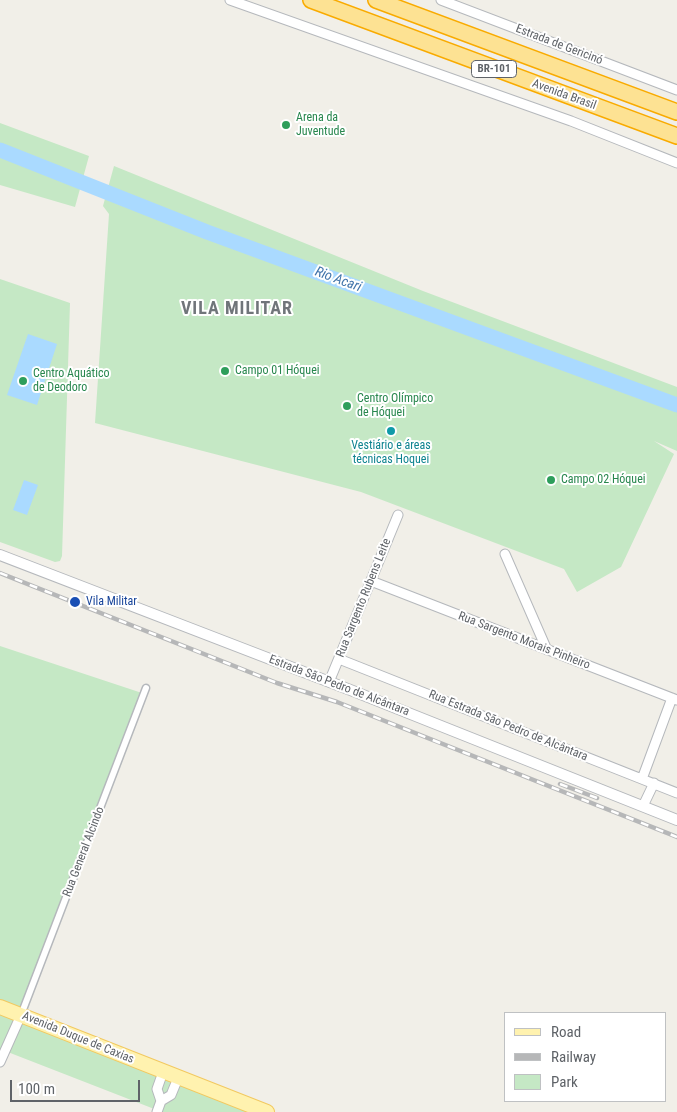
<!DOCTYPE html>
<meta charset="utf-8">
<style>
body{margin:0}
#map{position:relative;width:677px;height:1112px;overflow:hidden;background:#f1efe8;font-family:"Roboto Condensed",sans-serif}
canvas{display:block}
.legend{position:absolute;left:504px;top:1012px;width:162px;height:90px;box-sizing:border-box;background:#fff;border:1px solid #bfc1c3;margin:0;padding:6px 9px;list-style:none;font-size:15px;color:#5f6368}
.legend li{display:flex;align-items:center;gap:10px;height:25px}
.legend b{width:25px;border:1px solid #bfc1c3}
.scale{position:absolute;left:10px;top:1080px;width:130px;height:22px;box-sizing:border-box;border:2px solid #5f6368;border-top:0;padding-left:6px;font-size:15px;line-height:18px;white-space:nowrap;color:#5f6368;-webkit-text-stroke:4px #fff;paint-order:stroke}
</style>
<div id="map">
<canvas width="677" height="1112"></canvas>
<ul class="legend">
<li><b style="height:6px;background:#fff2af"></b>Road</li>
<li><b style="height:6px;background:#b6b7b8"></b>Railway</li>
<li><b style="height:14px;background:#c5e8c5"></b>Park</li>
</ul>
<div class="scale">100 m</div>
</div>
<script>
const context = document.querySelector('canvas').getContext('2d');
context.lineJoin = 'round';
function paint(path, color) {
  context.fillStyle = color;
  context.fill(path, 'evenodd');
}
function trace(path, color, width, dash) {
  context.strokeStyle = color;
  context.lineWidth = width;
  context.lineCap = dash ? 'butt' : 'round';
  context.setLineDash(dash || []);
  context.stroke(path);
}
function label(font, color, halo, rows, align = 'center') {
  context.font = font + ' "Roboto Condensed",sans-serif';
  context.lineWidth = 4;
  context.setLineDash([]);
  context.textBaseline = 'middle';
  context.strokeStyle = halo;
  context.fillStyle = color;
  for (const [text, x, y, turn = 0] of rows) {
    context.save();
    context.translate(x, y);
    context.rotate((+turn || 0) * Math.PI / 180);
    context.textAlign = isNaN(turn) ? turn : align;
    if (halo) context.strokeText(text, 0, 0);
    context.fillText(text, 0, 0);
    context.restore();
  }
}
const green = new Path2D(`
 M 0,123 L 89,156 L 75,207 L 0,185 Z
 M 114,166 L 423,291 L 677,387 L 677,451 L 654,441 L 674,454 L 621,567 L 577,592 L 564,569 L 361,492 L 95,423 L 109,214 L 103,206 Z
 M 0,279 L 70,303 L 62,556 L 60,561 L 55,562 L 0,542 Z
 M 0,646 L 145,694 L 22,1014 L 272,1112 L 162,1112 L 0,1049 Z`);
const water = new Path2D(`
 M 28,334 L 57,344 L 37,405 L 7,395 Z
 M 24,480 L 38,485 L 27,515 L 13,510 Z`);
const river = new Path2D(`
 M 0,150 L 207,232 L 677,405`);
const pedestrian = new Path2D(`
 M 21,1015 L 146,688`);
const minor = new Path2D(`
 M 230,0 L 571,121 L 677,163
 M 441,0 L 677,90
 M 505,554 L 547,650
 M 371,581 L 677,700
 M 339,659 L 677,793
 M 329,682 L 398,515
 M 642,779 L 672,698
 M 643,806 L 654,783
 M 0,1062 L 21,1015
 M 161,1101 L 157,1089 L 163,1072
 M 157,1112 L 161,1101 L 171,1095 L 178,1078`);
const tertiary = new Path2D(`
 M 0,555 L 353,691 L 677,820`);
const primary = new Path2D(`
 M 0,1007 L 267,1112`);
const motorway = new Path2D(`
 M 311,0 L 677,136
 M 376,0 L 677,112`);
const rail = new Path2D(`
 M 0,573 L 277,683 L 337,702 L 677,837
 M 560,784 L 597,798`);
const markers = [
 [286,125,5,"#2e9e5b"],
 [225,371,5,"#2e9e5b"],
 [23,381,5,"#2e9e5b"],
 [347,406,5,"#2e9e5b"],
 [391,431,5,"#0f9aa8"],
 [551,480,5,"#2e9e5b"],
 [75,602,6,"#1a4fb4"]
];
const shields = [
 [494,69,45]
];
const shieldNames = [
 ["BR-101",494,69]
];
const streetNames = [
 ["Estrada de Gericinó",559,45,21],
 ["Avenida Brasil",564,95,20],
 ["Rua Sargento Rubens Leite",364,598,-68],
 ["Rua Sargento Morais Pinheiro",524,641,21],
 ["Estrada São Pedro de Alcântara",339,686,21],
 ["Rua Estrada São Pedro de Alcântara",508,726,22],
 ["Rua General Alcindo",84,852,-69],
 ["Avenida Duque de Caxias",78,1038,22]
];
const leisureNames = [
 ["Arena da",296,118],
 ["Juventude",296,132],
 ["Campo 01 Hóquei",235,371],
 ["Centro Aquático",33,374],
 ["de Deodoro",33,388],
 ["Centro Olímpico",357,399],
 ["de Hóquei",357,413],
 ["Campo 02 Hóquei",561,480]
];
const cultureNames = [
 ["Vestiário e áreas",391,446],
 ["técnicas Hoquei",391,460]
];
const transitNames = [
 ["Vila Militar",86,602]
];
const waterNames = [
 ["Rio Acari",338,280,20]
];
const districtNames = [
 ["VILA MILITAR",237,309]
];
paint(green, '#c5e8c5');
paint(water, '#aadaff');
trace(river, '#aadaff', 15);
trace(pedestrian, '#b5b8bc', 9);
trace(minor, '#b5b8bc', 11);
trace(tertiary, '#b5b8bc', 12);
trace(primary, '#f2c960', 16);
trace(motorway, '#f9ab00', 18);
trace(pedestrian, '#fff', 6);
trace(minor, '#fff', 9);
trace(tertiary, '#fff', 10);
trace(primary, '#fff2af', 14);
trace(motorway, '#fde293', 15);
trace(rail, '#b6b7b8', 4.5);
trace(rail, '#fff', 2.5, [8]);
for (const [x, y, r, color] of markers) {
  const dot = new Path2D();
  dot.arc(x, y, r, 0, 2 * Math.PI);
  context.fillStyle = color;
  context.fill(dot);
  trace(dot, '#fff', 2);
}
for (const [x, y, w] of shields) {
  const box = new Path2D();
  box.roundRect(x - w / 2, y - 8.5, w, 17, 4);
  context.fillStyle = '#fff';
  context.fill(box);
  trace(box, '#5f6368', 1);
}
label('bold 11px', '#5f6368', null, shieldNames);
label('12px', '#5f6368', '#fff', streetNames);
label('12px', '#27864d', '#fff', leisureNames, 'left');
label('12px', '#0d838f', '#fff', cultureNames);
label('12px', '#164399', '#fff', transitNames, 'left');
label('italic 14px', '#4174aa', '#fff', waterNames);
context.letterSpacing = '1px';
label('bold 18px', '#70757a', '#fff', districtNames);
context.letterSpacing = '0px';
</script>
